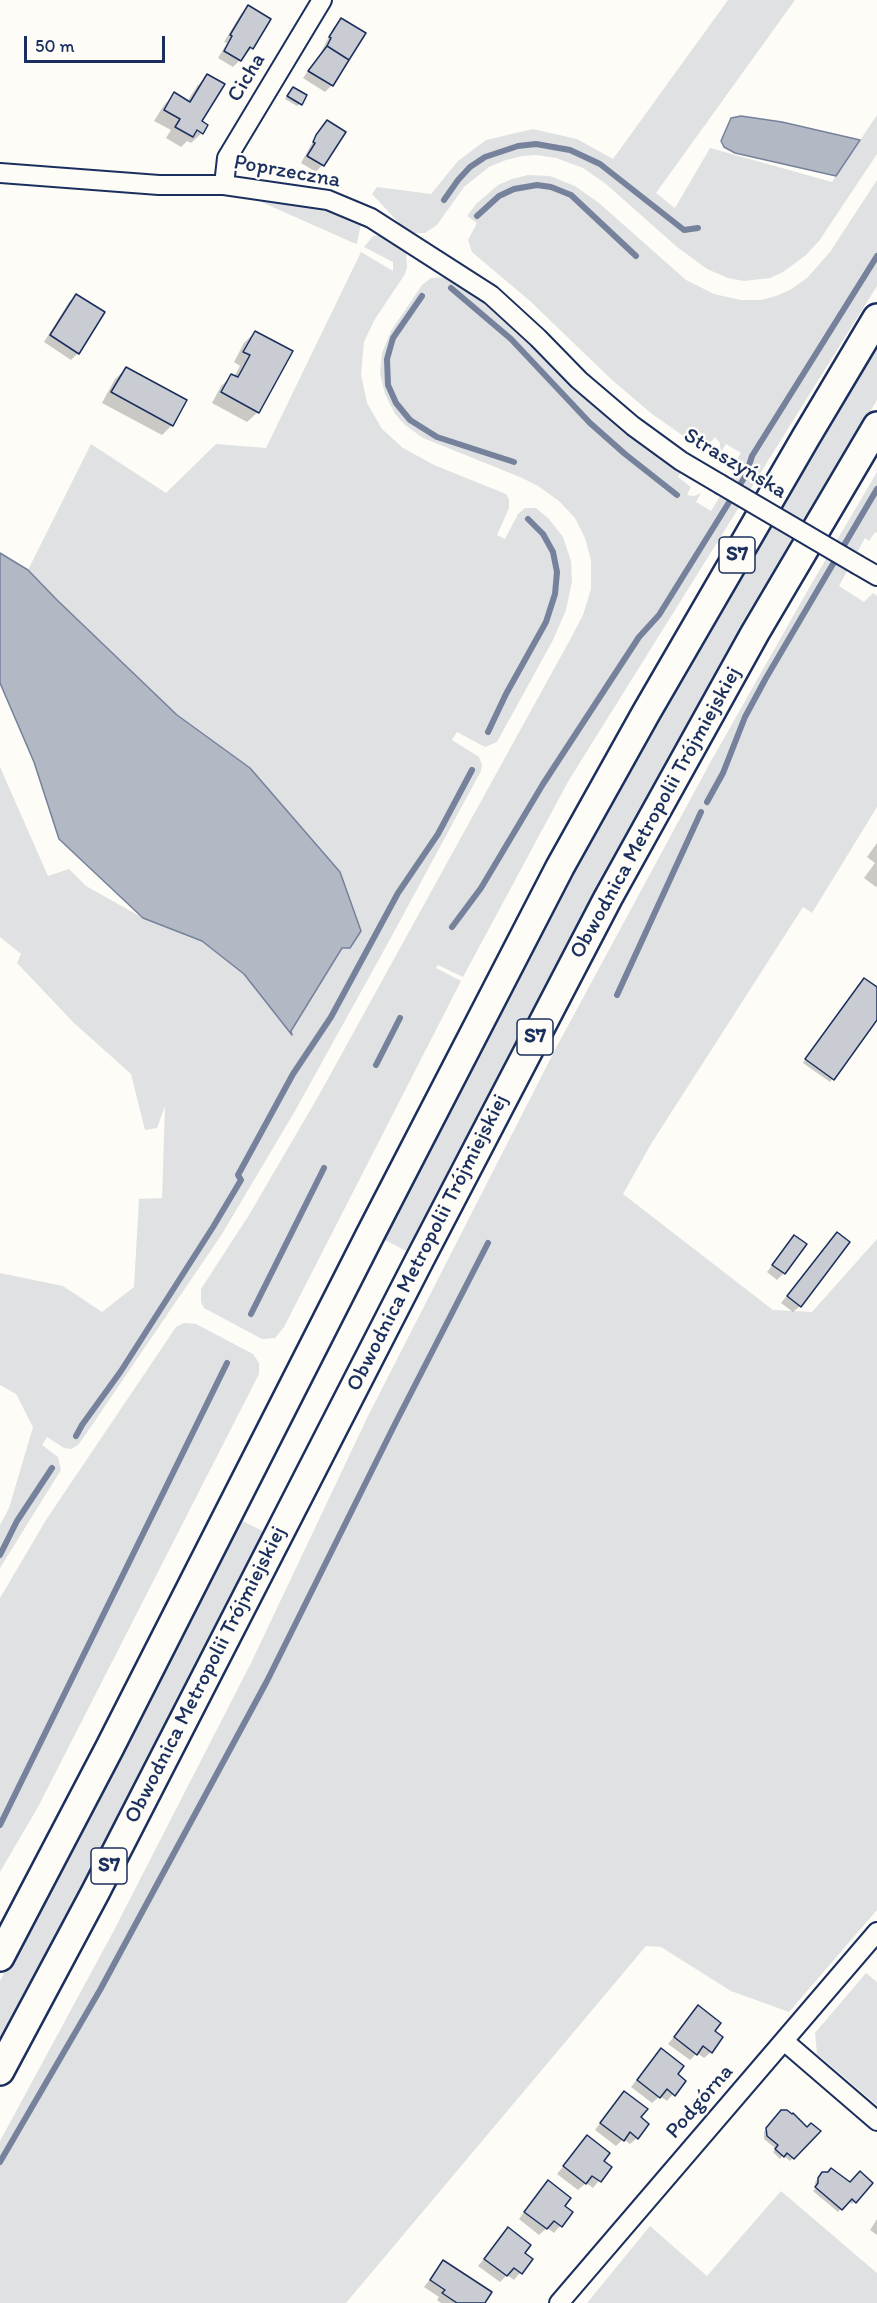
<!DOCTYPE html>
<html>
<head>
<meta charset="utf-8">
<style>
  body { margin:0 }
  #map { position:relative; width:877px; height:2303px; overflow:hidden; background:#fdfcf7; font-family:Itim,sans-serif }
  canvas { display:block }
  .scale { position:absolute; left:24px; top:36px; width:141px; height:27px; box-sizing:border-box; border:3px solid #1b2f5e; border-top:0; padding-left:8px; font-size:18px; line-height:21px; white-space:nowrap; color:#1b2f5e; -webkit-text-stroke:4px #fdfcf7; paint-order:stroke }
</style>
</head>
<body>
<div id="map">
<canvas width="877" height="2303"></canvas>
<div class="scale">50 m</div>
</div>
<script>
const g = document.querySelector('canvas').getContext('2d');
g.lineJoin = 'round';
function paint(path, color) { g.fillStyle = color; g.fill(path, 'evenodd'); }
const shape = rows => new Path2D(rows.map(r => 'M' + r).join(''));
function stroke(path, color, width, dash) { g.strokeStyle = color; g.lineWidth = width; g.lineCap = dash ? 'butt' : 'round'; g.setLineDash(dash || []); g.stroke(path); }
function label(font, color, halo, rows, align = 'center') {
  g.font = font + ' Itim,sans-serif'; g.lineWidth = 5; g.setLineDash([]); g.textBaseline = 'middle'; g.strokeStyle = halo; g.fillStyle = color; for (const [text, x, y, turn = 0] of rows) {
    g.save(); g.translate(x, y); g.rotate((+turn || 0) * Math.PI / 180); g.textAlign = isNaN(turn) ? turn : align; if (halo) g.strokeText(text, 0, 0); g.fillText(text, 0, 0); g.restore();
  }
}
paint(shape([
  [728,0,795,0,656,193,671,205,675,208,710,148,832,182,877,115,877,154,819,241,806,255,783,272,770,278,744,281,728,278,707,269,677,247,606,184,583,168,556,158,536,155,522,156,506,160,489,167,464,187,437,225,425,233,413,233,397,226,398,222,372,194,377,187,431,194,458,161,486,140,533,129,577,139,613,159],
  [528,175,550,176,575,186,599,203,686,280,714,294,741,300,761,300,776,296,790,290,807,278,830,252,877,180,877,286,569,780,463,977,438,965,436,968,461,981,284,1327,275,1338,262,1339,204,1308,201,1302,201,1289,249,1215,319,1095,571,638,583,615,591,589,591,560,585,538,575,518,559,501,538,486,520,477,423,438,405,425,395,414,385,394,380,374,382,353,391,331,422,285,431,278,449,277,478,297,502,318,606,416,680,473,678,477,691,487,687,495,694,496,701,493,696,502,711,511,739,465,735,462,741,453,726,444,720,454,720,443,715,437,710,443,695,437,692,442,652,414,612,380,530,301,472,252,468,240,477,223,467,216,476,204,498,185,512,179],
  [259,201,326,209,351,217,361,224,357,243,356,244],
  [383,235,402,244,406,252,407,267,405,274,375,319,364,342,361,374,367,403,382,429,403,448,434,465,506,494,509,499,509,508,497,535,505,539,518,514,525,508,536,508,549,519,563,537,571,561,572,581,566,610,553,640,497,742,485,747,457,732,452,740,479,757,482,765,481,771,388,943,295,1111,222,1234,88,1431,78,1445,71,1449,64,1448,47,1437,42,1445,58,1457,61,1470,0,1568,0,1525,9,1508,33,1427,16,1394,0,1385,0,1273,63,1286,102,1312,134,1287,139,1199,162,1198,165,1106,157,1128,145,1130,131,1074,74,1023,17,963,21,954,0,937,0,767,48,876,69,869,86,886,143,918,202,941,244,974,290,1033,342,948,351,948,250,768,177,715,57,600,28,570,91,444,166,493,216,444,266,448,361,252,393,271,393,262,364,247,373,236],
  [877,340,877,400,791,544,653,789,598,890,410,1253,381,1238,475,1054,628,769],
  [877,472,877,533,875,532,869,541,865,538,839,586,864,602,873,593,877,596,877,807,812,913,803,907,651,1144,623,1194,773,1310,812,1312,877,1239,877,1910,789,2012,731,1991,661,1947,646,1946,346,2303,0,2303,0,2141,112,1934,251,1663,368,1416,557,1046,710,763,809,588],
  [184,1323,196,1324,253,1354,259,1363,259,1374,38,1807,0,1872,0,1598,46,1520,176,1327],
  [238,1519,267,1533,0,2046,0,1981],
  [866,1973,877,1982,877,2105,817,2054,815,2033],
  [781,2191,877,2273,877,2303,587,2303,650,2226,707,2276]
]), '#e0e1e3');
const water = shape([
  [741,116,782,122,860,140,836,176,735,153,724,147,721,141,731,118,741,116],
  [0,553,28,570,57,600,177,715,250,768,340,872,361,931,350,948,342,948,291,1031,292,1035,244,974,202,941,143,918,59,839,34,762,0,683,0,553]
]);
paint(water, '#b3b8c5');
stroke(water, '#76819c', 1.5);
paint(shape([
  [248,7,252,48,233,67,218,58,227,43,224,42,241,14],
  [341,20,332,85,325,92,303,78,320,54,334,27],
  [208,76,200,122,202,133,191,143,187,141,181,147,166,138,171,130,154,121,164,105,174,94,187,102,197,86],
  [290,91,300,104,297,106,285,99],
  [327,122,322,165,316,172,301,163,320,129],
  [76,296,78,353,71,360,44,342,69,302],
  [255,332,258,412,247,422,212,403,221,386,232,376,234,377,240,366,234,362,244,343],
  [126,369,172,425,162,435,102,403,115,379],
  [877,843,877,886,876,887,864,878,875,863,867,857],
  [861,983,877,989,877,1017,830,1082,803,1063],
  [837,1234,800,1306,793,1312,781,1303],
  [794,1237,784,1273,777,1280,767,1272],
  [698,2007,713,2032,711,2052,704,2058,697,2053,690,2060,668,2044],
  [654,2057,684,2081,667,2101,660,2096,652,2103,631,2087],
  [617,2100,639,2118,637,2138,630,2144,623,2139,616,2146,595,2130],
  [778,2115,807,2129,818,2131,790,2161,783,2155,780,2159,773,2152,776,2149,764,2139,764,2132],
  [587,2137,602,2161,610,2167,593,2188,586,2183,578,2190,557,2174],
  [823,2173,828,2173,850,2184,871,2183,852,2204,848,2201,838,2212,813,2191,816,2188,815,2182],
  [542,2189,571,2213,554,2233,547,2228,539,2235,519,2219],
  [877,2219,877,2235,870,2230],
  [508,2229,523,2253,531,2260,514,2280,507,2275,500,2282,478,2266],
  [443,2262,483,2303,441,2303,437,2300,439,2297,424,2287]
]), '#0003');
stroke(shape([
  [444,200,458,180,470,167,485,157,518,146,536,144,570,150,600,164,684,230,698,228],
  [477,216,499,196,514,189,537,185,551,187,571,195,636,256],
  [451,288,511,339,590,423,625,454,677,495],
  [422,296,393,338,387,359,388,385,396,403,410,420,437,437,514,462],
  [488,732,506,694,546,622,555,594,557,572,553,552,543,534,528,519],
  [707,802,723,773,745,717,766,678,877,489],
  [452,927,481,888,543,784,639,637,659,615,746,475,752,456,877,256],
  [617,995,701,812],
  [376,1065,400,1018],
  [251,1314,324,1168],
  [76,1436,82,1425,121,1371,213,1227,241,1180,238,1175,293,1074,331,1017,398,893,438,834,472,770],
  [0,1555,17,1521,52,1468],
  [0,1825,227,1363],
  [0,2162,100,1990,267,1681,394,1426,488,1243]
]), '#76819c', 6);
const building = shape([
  [248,5,271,19,253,49,250,47,241,61,224,51,232,36,230,35,248,5],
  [341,18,366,33,349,60,327,46,331,38,329,37,341,18],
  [327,46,349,60,333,86,308,71,327,46],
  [207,74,225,84,202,121,208,125,203,134,197,130,193,137,175,127,180,119,164,110,174,92,190,102,207,74],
  [293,87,307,95,302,105,287,96,293,87],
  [327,120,346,132,324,166,307,156,315,143,313,142,316,135,327,120],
  [76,294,105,312,79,354,50,335,76,294],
  [255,331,293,351,259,413,221,392,231,374,238,377,250,355,243,352,255,331],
  [126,367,187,400,173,426,111,392,126,367],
  [864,978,877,987,877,1020,834,1080,805,1059,864,978],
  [837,1232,850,1242,801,1307,787,1296,837,1232],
  [794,1235,807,1244,785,1274,772,1265,794,1235],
  [698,2005,721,2023,715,2031,723,2037,712,2053,703,2046,697,2055,674,2037,698,2005],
  [661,2048,684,2066,678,2074,686,2081,675,2096,667,2089,660,2098,637,2080,661,2048],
  [624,2091,648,2109,641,2117,649,2124,638,2139,630,2132,624,2141,600,2123,624,2091],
  [781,2110,787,2110,792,2114,793,2113,807,2127,811,2123,821,2131,794,2159,787,2153,784,2157,775,2149,778,2145,767,2136,766,2128,781,2110],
  [587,2135,610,2153,604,2161,612,2167,601,2182,592,2176,586,2184,563,2166,587,2135],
  [831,2168,850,2182,860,2171,873,2183,856,2203,852,2199,842,2210,815,2187,818,2183,818,2178,822,2172,828,2172,831,2168],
  [548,2180,571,2198,565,2206,573,2212,562,2227,554,2221,547,2229,524,2212,548,2180],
  [508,2227,531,2245,525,2253,533,2259,522,2274,514,2268,507,2276,484,2259,508,2227],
  [443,2260,492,2292,485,2303,457,2303,442,2293,445,2290,430,2280,443,2260]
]);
paint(building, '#c9ccd3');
stroke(building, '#1b2f5e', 1.5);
const minor = shape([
  [0,173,159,185,224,185,328,200,371,218,491,295,538,338,579,380,633,426,681,461,720,484],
  [224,185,227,158,322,0],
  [858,565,877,576],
  [784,2041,877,2121],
  [559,2303,877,1932]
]);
const highway = shape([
  [0,1957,109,1749,371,1233,560,867,646,713,806,437,877,318],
  [0,2071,95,1893,420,1259,608,898,755,633,877,426]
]);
stroke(minor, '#1b2f5e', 22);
stroke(highway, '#1b2f5e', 32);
stroke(minor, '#fdfcf7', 18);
stroke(highway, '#fdfcf7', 27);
const minorBridge = shape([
  [720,484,858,565]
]);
stroke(minorBridge, '#1b2f5e', 22, []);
stroke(minorBridge, '#fdfcf7', 18);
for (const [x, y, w] of [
  [737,555,36],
  [535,1037,36],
  [109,1866,36]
]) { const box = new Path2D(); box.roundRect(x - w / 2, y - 18, w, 36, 4.5); g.fillStyle = '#fdfcf7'; g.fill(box); stroke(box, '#1b2f5e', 1.5); }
label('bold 21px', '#1b2f5e', null, [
  ["S7",737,555],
  ["S7",535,1037],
  ["S7",109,1866]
]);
label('22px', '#1b2f5e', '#fdfcf7', [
  ["Cicha",247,78,-59],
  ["Poprzeczna",287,172,10],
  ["Straszyńska",735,464,31],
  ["Obwodnica Metropolii Trójmiejskiej",656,813,-61],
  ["Obwodnica Metropolii Trójmiejskiej",428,1243,-63],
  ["Obwodnica Metropolii Trójmiejskiej",206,1675,-63],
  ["Podgórna",700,2102,-49]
]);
</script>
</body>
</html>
